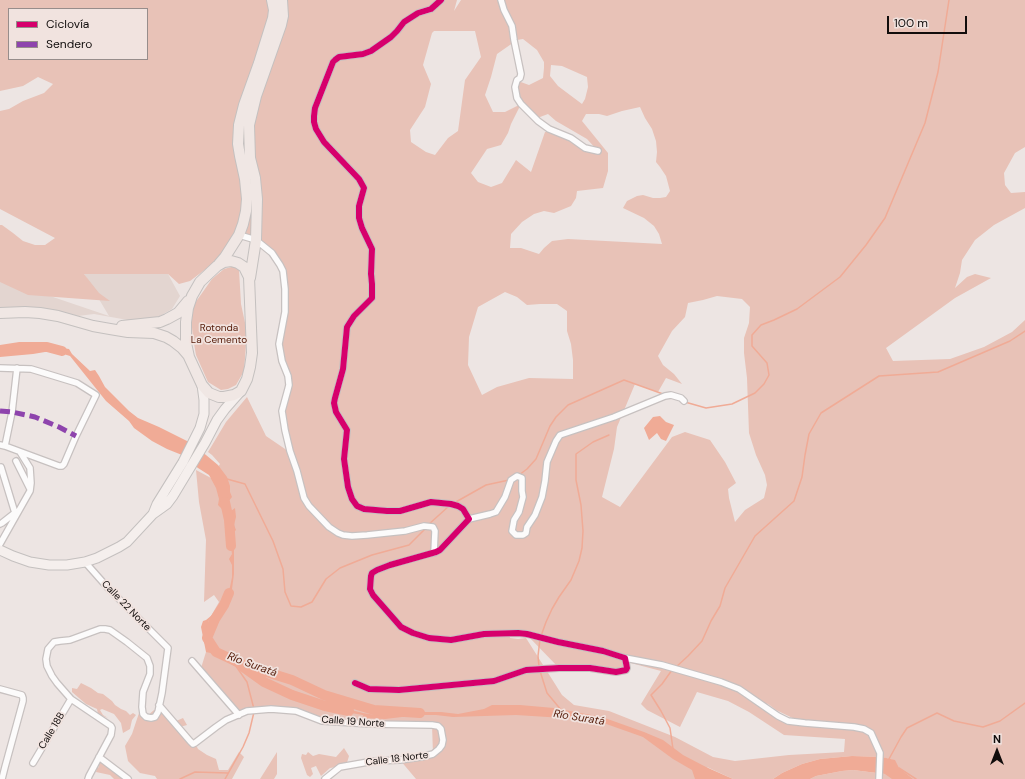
<!DOCTYPE html>
<html>
<head>
<meta charset="utf-8">
<style>
  body { margin:0 }
  #map { position:relative; width:1025px; height:779px; overflow:hidden; background:#ede5e3; font-family:"DM Sans",sans-serif }
  canvas { display:block }
  .legend { position:absolute; left:8px; top:8px; width:140px; height:52px; box-sizing:border-box; background:#f1e3df; border:1px solid #978d8b; margin:0; padding:5px 7px; list-style:none; font-size:12px; color:#110d0c }
  .legend li { display:flex; align-items:center; gap:8px; height:20px }
  .legend b { width:20px; border:1px solid #978d8b }
  .north { position:absolute; left:977px; top:731px; width:40px; height:40px; -webkit-text-stroke:3px #f1e3df; paint-order:stroke; rotate:0deg; font-size:11px; font-weight:700; line-height:16px; text-align:center; color:#110d0c }
  .north::after { content:''; display:block; margin:auto; width:14px; height:18px; background:#110d0c; clip-path:polygon(50% 0,100% 100%,50% 72%,0 100%) }
  .scale { position:absolute; left:887px; top:16px; width:80px; height:18px; box-sizing:border-box; border:2px solid #110d0c; border-top:0; padding-left:5px; font-size:12px; line-height:14px; white-space:nowrap; color:#110d0c; -webkit-text-stroke:3px #f1e3df; paint-order:stroke }
</style>
</head>
<body>
<div id="map">
<canvas width="1025" height="779"></canvas>
<ul class="legend">
<li><b style="height:5px;background:#d6006c"></b>Ciclovía</li>
<li><b style="height:5px;background:#8e44ad"></b>Sendero</li>
</ul>
<div class="north">N</div>
<div class="scale">100 m</div>
</div>
<script>
const g = document.querySelector('canvas').getContext('2d');
g.lineJoin = 'round';
function paint(path, color) { g.fillStyle = color; g.fill(path, 'evenodd'); }
const shape = rows => new Path2D(rows.map(r => 'M' + r).join(''));
function stroke(path, color, width, dash) { g.strokeStyle = color; g.lineWidth = width; g.lineCap = dash ? 'butt' : 'round'; g.setLineDash(dash || []); g.stroke(path); }
function label(font, color, halo, rows, align = 'center') {
  g.font = font + ' "DM Sans",sans-serif'; g.lineWidth = 3.5; g.setLineDash([]); g.textBaseline = 'middle'; g.strokeStyle = halo; g.fillStyle = color; for (const [text, x, y, turn = 0] of rows) {
    g.save(); g.translate(x, y); g.rotate((+turn || 0) * Math.PI / 180); g.textAlign = isNaN(turn) ? turn : align; if (halo) g.strokeText(text, 0, 0); g.fillText(text, 0, 0); g.restore();
  }
}
paint(shape([
  [84,274,168,274,180,296,172,309,160,316,139,322,94,314,78,316,48,309,0,310,0,279,109,316]
]), '#e3d5d0');
paint(shape([
  [0,0,457,0,454,11,461,0,1025,0,1025,147,1015,153,1004,173,1005,185,1011,193,1025,192,1025,208,994,225,975,240,962,260,960,273,955,288,967,277,975,274,991,278,955,298,886,348,893,361,950,359,984,347,1012,332,1025,320,1025,779,810,779,816,776,842,771,853,770,885,774,893,760,882,757,852,756,820,759,802,764,782,773,773,779,733,779,707,767,715,779,416,779,400,760,433,754,432,725,336,722,288,710,239,713,201,668,206,652,207,623,219,602,214,595,204,602,206,540,199,502,196,470,211,478,220,464,212,455,208,452,226,422,247,397,266,436,288,451,283,417,288,376,279,351,287,312,280,265,256,239,239,236,219,259,190,281,179,284,168,274,84,274,99,293,110,301,28,295,0,282,0,225,2,225,13,233,23,241,35,245,45,245,55,238,0,209,0,111,9,109,23,101,44,93,53,84,38,77,23,86,0,91],
  [9,9,147,9,147,59,9,59],
  [434,31,475,31,481,57,465,80,458,131,448,138,435,155,426,152,411,142,410,130,425,107,431,84,423,65,432,33],
  [523,39,537,50,544,62,544,68,543,78,529,85,518,81,517,98,538,121,540,117,548,114,556,121,587,139,598,151,585,148,557,132,545,132,531,172,516,160,502,183,491,187,478,182,471,173,487,149,501,145,508,133,511,124,521,104,505,112,493,112,485,95,491,77,497,54,517,40],
  [551,65,562,66,587,77,588,87,585,99,582,104,558,86,550,76],
  [640,107,645,118,652,129,656,141,657,152,656,162,660,167,666,176,670,191,666,197,660,198,653,198,643,195,637,196,627,201,623,208,644,218,654,226,659,234,662,244,568,239,552,241,544,248,539,254,521,248,510,248,511,234,522,222,534,214,544,211,554,213,571,206,576,198,577,191,603,188,608,171,608,153,582,121,586,114,599,114,607,116,622,111],
  [505,292,517,297,527,305,540,304,557,304,567,311,567,331,571,344,573,360,573,379,529,378,497,387,482,395,468,365,469,337,478,307],
  [717,296,742,299,750,307,749,323,744,338,744,353,747,378,749,433,756,455,765,475,767,485,764,498,745,510,735,522,729,498,728,489,736,483,725,462,710,440,685,432,672,437,620,507,602,497,614,449,617,427,635,384,658,392,666,378,682,384,674,374,663,365,658,356,672,331,685,317,688,303,703,300],
  [518,635,528,636,559,668,617,672,627,669,627,662,661,671,641,704,647,710,680,727,697,692,728,701,749,712,784,735,845,739,844,752,789,755,735,761,713,757,675,737,609,711,574,705,562,695,526,638,518,639,510,638,510,637],
  [767,703,776,710,801,722,789,719,775,712],
  [235,266,239,270,241,304,247,332,244,371,236,385,228,389,221,390,208,382,196,355,193,338,191,317,195,303,212,279,224,269],
  [81,683,91,688,98,693,103,694,112,701,115,705,121,709,126,711,130,715,133,713,136,715,132,720,130,729,123,733,121,723,114,714,102,709,100,710,103,715,108,718,98,714,97,709,86,704,72,692,72,688,77,689],
  [142,706,146,717,154,710,168,711,174,722,183,718,187,725,180,727,185,735,194,741,198,749,207,755,216,759,219,770,228,770,239,752,244,757,232,779,157,779,155,776,140,773,128,761,125,746,132,734,139,713],
  [344,748,349,756,346,766,336,767,330,768,321,776,316,766,311,768,313,774,310,777,307,775,301,758,302,754,306,755,308,752,313,756,319,754,336,757],
  [277,752,277,774,274,779,260,779],
  [99,761,104,761,124,779,114,779,110,775,96,772,97,768,99,767,97,764]
]), '#e8c2b7');
paint(shape([
  [54,347,69,349,72,354,90,371,95,370,99,376,105,387,129,411,138,418,159,427,189,442,200,450,218,465,227,477,230,486,230,492,232,497,228,502,231,511,235,508,236,517,234,525,236,530,234,532,234,574,232,589,227,601,222,607,209,620,207,628,207,643,211,649,232,663,238,665,242,663,248,664,253,669,282,678,329,699,347,709,363,713,376,715,415,712,441,712,458,714,484,709,492,705,520,705,554,708,602,717,644,732,663,740,683,755,706,767,733,779,695,779,692,770,673,759,643,737,595,720,516,715,453,717,436,715,419,715,385,719,364,718,363,715,339,711,335,706,328,702,280,678,248,669,243,670,234,666,215,654,206,652,201,627,203,621,206,620,217,611,224,601,230,587,232,577,232,565,229,559,232,554,229,535,233,530,230,526,229,516,218,505,219,499,216,488,209,475,198,468,182,455,167,449,152,441,134,428,129,421,106,401,70,356,57,352,45,352,33,354,0,357,0,354,10,352,33,351],
  [660,416,666,422,674,425,666,441,661,439,657,433,649,440,644,428,653,417],
  [852,756,882,757,895,760,899,768,913,779,892,779,885,774,853,770,842,771,816,776,810,779,773,779,782,773,802,764,820,759]
]), '#f0ab96');
stroke(shape([
  [685,402,706,408,732,404,755,393,764,384,769,375,767,363,752,346,752,335,761,325,774,320,797,309,840,277,866,245,885,218,925,123,938,72,949,0],
  [519,475,527,469,536,459,550,426,556,417,568,405,624,380,663,394],
  [227,479,245,484,273,541,283,569,285,592,291,606,301,607,312,602,326,579,340,568,372,555,409,545,426,528],
  [454,503,486,485,509,480],
  [428,525,449,506],
  [541,636,546,622,552,609,559,597,571,580,579,561,582,548,583,531,581,505,576,480,576,454,593,442,609,435],
  [231,659,247,682,254,709],
  [539,667,538,656,540,639],
  [675,668,688,656,702,641,711,621,720,606,725,588,755,536,794,501,802,477,805,455,809,434,821,413,879,376,938,372,1010,341,1025,331],
  [672,670,662,684,651,695,661,711,670,728,673,749],
  [540,671,547,693,562,711],
  [889,759,901,737,907,728,937,713,954,721,983,727,1000,721,1025,703],
  [899,768,916,779],
  [180,779,195,772,228,773],
  [225,779,243,747,249,733,254,712]
]), '#f0ab96', 1.5);
stroke(shape([
  [0,350,20,347,47,347,62,351],
  [225,502,229,520,231,546],
  [229,593,224,605,215,619,207,638,216,652,244,665,292,680,324,695,374,710,420,713],
  [243,667,264,682,292,695,325,706,349,711]
]), '#f0ab96', 10);
const street = shape([
  [501,0,504,10,512,26,514,40,521,74,520,78,517,80,515,87,517,98,521,104,538,121,549,129,571,138,585,148,598,151],
  [239,235,256,240,272,253,280,265,283,271,285,289,285,312,279,344,282,361,288,376,289,385,288,389,282,411,285,430,290,451,297,471,304,498,309,506,329,527,338,533,343,535,352,536,367,535,405,531,424,526,433,527,435,531,434,553],
  [0,368,31,369,41,372,77,383,96,395,76,436,64,464,62,466,59,466,5,446,0,445],
  [5,446,12,412,17,368],
  [16,461,30,489],
  [1,467,15,513],
  [469,519,490,514,496,512,505,497,511,480,517,476,522,478,522,491,523,497,519,512,514,520,512,531,516,535,523,535,526,533,527,527,535,515,542,497,545,481,547,462,556,441,560,435,614,417,665,396,671,395,681,398,684,401],
  [0,524,2,523,16,512],
  [0,544,30,491,31,483,30,468,20,452],
  [85,562,108,588,168,648,162,693,158,712,155,717,151,718,146,717,143,714,142,707,143,692,150,674,150,666,147,658,127,642,110,630,105,629,100,629,70,640,60,641,54,642,48,649,46,659,47,666,52,676,57,683,71,699,111,726,112,728,111,735,89,776,88,779],
  [625,658,662,665,721,682,739,689,778,716,788,721,805,723,854,727,864,729,871,733,880,753,879,779],
  [192,661,239,715],
  [355,683,369,689,399,690,494,681,526,670,559,668,590,668,616,672,626,670,627,668,625,658,603,651,558,642,527,634,518,633,484,634,451,640,429,638,413,633,401,627,373,595,370,589,371,576,372,573,377,570,390,565,436,552,440,550,469,519,463,509,458,506,451,504,431,502,400,511,387,511,364,509,357,506,352,499,348,487,344,459,347,430,336,412,334,403,335,398,343,369,347,327,354,316,372,298,372,284,371,274,372,249,362,228,359,218,359,206,364,188,359,179,324,142,316,129,314,122,314,116,315,108,333,62,335,60,339,57,363,54,371,51,391,37,397,31,404,22,418,13,431,9,441,0],
  [0,689,22,695,23,698,23,701,5,767,2,779],
  [159,705,190,741,193,744,195,743,216,727,226,720,247,711,271,709,296,711,322,721,370,724,432,725,438,726,441,729,443,740,442,745,439,749,433,754,421,757,400,760,374,761,340,767,325,779],
  [99,757,128,779],
  [33,763,71,699]
]);
const primary = shape([
  [153,514,157,504,183,462,200,428,204,414,204,400,202,385],
  [0,550,13,556,30,562,49,565,67,565,85,562,97,558,119,547,127,542,153,514,167,504,173,496,205,443,217,420,225,409,240,392]
]);
const highway = shape([
  [231,261,238,263,244,267,249,277,252,353,250,367,247,379,241,391,234,395,224,397,219,397,209,393,202,385,189,357,186,343,186,322,188,308,192,296,200,282,217,266,224,262,231,261],
  [219,264,225,257,239,235,243,224,246,211,247,199,245,179,240,156,238,144,239,125,244,105,259,63,273,18,274,10,272,0],
  [250,278,256,240,257,199,255,178,250,158,249,125,256,96,281,25,283,16,282,0],
  [0,313,25,312,40,313,58,316,93,326,110,329,128,332,154,333,166,337,173,341,182,348,188,355],
  [122,326,160,322,167,319,178,313,188,301]
]);
stroke(street, '#c7c1c0', 8);
stroke(primary, '#c4c0bf', 11);
stroke(highway, '#c4c0bf', 12);
stroke(street, '#fcfbfb', 5.5);
stroke(primary, '#f5efed', 9);
stroke(highway, '#f0e7e4', 10);
stroke(shape([
  [0,411,12,412,35,417,59,427,76,436]
]), '#8e44ad', 5, [10, 5]);
stroke(shape([
  [355,683,369,689,399,690,494,681,526,670,559,668,590,668,616,672,626,670,627,668,625,658,603,651,558,642,527,634,518,633,484,634,451,640,429,638,413,633,401,627,373,595,370,589,371,576,372,573,377,570,390,565,436,552,440,550,469,519,463,509,458,506,451,504,431,502,400,511,387,511,364,509,357,506,352,499,348,487,344,459,347,430,336,412,334,403,335,398,343,369,347,327,354,316,372,298,372,284,371,274,372,249,362,228,359,218,359,206,364,188,359,179,324,142,316,129,314,122,314,116,315,108,333,62,335,60,339,57,363,54,371,51,391,37,397,31,404,22,418,13,431,9,441,0]
]), '#d6006c', 6);
label('10px', '#541906', '#f1e3df', [
  ["Rotonda",219,328],
  ["La Cemento",219,340]
]);
label('10px', '#110d0c', '#f1e3df', [
  ["Calle 22 Norte",126,606,46],
  ["Calle 19 Norte",353,722,4],
  ["Calle 18B",52,731,-59],
  ["Calle 18 Norte",397,759,-7]
]);
label('italic 11px', '#521805', '#f1e3df', [
  ["Río Suratá",252,665,20],
  ["Río Suratá",579,718,9]
]);
</script>
</body>
</html>
